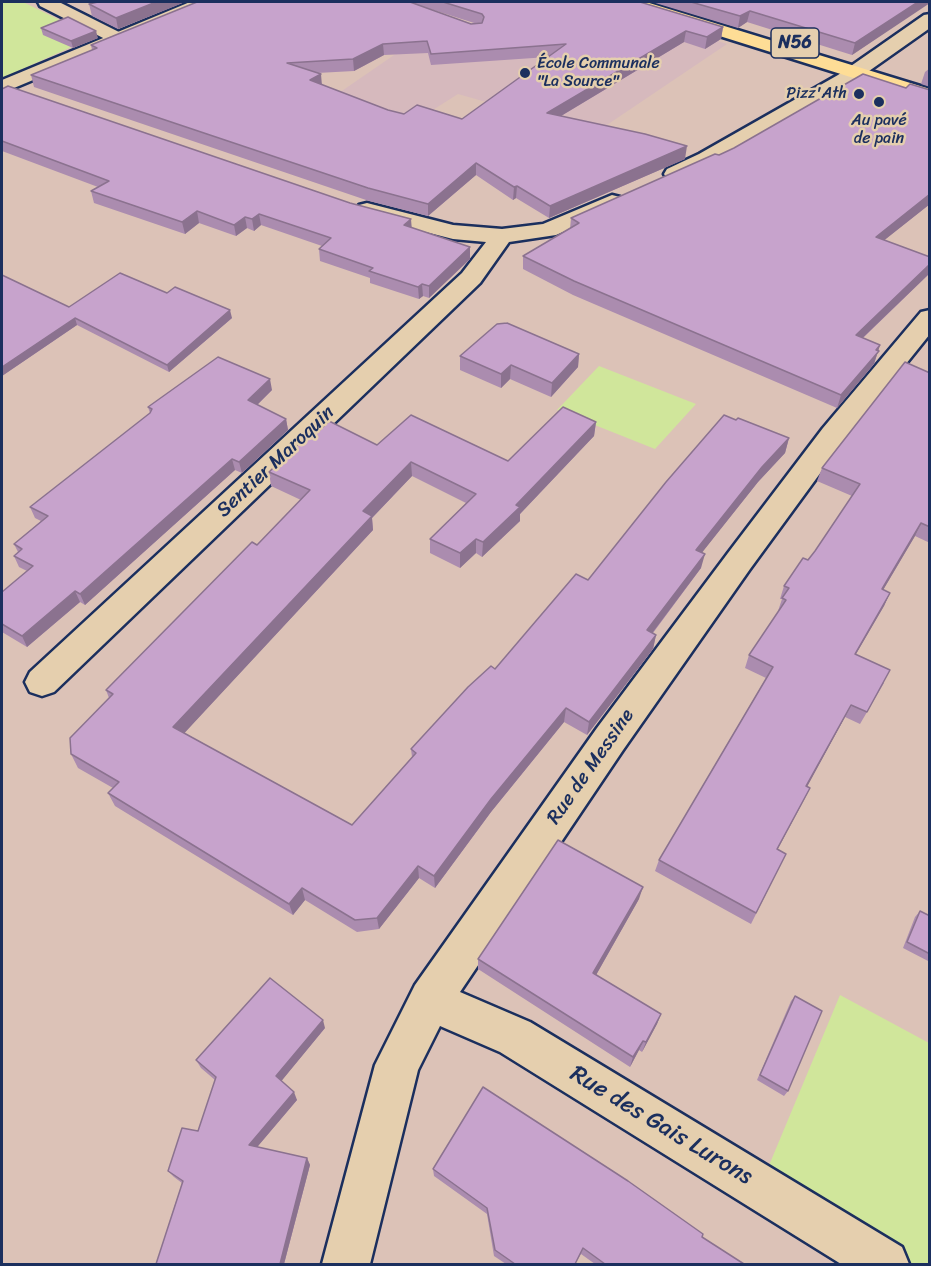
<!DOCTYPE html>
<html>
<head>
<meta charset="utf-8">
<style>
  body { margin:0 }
  #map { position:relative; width:931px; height:1266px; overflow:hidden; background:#dcc2b7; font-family:Sriracha,sans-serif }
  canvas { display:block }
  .frame { position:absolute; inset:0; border:3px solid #1b2f5e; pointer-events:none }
</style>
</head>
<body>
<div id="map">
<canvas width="931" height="1266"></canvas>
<div class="frame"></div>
</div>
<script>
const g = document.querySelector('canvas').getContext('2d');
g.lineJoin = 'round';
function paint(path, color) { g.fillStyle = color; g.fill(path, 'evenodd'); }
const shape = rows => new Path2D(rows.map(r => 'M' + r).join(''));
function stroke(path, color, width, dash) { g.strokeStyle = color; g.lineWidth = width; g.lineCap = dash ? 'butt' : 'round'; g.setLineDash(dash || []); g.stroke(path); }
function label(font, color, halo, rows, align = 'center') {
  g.font = font + ' Sriracha,sans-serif'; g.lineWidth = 5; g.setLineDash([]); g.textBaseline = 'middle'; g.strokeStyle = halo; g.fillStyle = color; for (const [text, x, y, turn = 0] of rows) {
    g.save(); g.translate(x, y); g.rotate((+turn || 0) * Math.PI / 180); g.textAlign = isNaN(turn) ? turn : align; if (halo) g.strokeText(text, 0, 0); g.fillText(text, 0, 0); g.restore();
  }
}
paint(shape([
  [648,18,727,44,595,133,458,94,417,120,336,95,397,53]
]), '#d6b9bd');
paint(shape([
  [2,2,23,2,88,34,85,41,2,78],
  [599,366,696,404,655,449,557,410],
  [840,995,929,1043,929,1264,885,1264,760,1187]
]), '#d0e69b');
const street = shape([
  [38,2,59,2,123,34,126,38,123,42,117,43,111,42,40,6,38,2],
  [930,14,930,28,852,83,715,164,675,181,667,179,664,174,667,169,699,154,838,75,924,15,930,14],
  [612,195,620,197,623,202,620,207,556,235,509,242,480,283,54,692,42,696,30,692,25,682,30,672,462,273,486,242,453,239,359,215,356,210,359,205,367,203,453,225,502,229,543,224,612,195],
  [930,310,930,334,843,442,750,569,623,750,460,992,530,1022,902,1247,909,1264,841,1264,500,1052,440,1026,418,1070,370,1264,322,1264,375,1065,415,985,597,728,728,553,823,428,921,312,930,310]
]);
const secondary = shape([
  [190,2,213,2,210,6,2,93,2,80,190,2]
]);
const primary = shape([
  [621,2,646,2,930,89,930,102,624,6,621,2]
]);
stroke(street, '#1b2f5e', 5);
stroke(secondary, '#1b2f5e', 5);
stroke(primary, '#1b2f5e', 5);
paint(street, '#e5cfae');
paint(secondary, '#e5cfae');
paint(primary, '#fedd96');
paint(shape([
  [98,2,185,2,118,29,92,16,89,4],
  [197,2,640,2,723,27,721,39,705,49,684,42,561,116,685,159,549,218,516,198,513,200,476,175,428,216,369,201,34,87,31,75,92,50,91,45],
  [424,7,474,23,471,24],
  [428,53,431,65,548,57,462,119,404,114,388,110,322,85,317,73,354,71,384,55],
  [652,2,930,2,852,55,747,22,738,28],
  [41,28,98,38,73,48,43,35],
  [930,68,930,87,921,84,925,72],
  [906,88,930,90,930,204,884,240,930,257,930,273,863,338,880,345,874,364,837,408,573,295,523,269,523,256,570,229,571,218,719,155],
  [2,89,470,247,470,259,429,298,423,296,419,299,370,283,370,278,320,261,319,249,322,246,261,225,254,231,247,228,236,236,199,223,185,234,94,203,91,191,98,187,2,151],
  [2,275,69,307,167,293,232,318,169,372,77,325,2,376],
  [579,354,578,367,551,397,510,379,501,388,460,370,460,356],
  [930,373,930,543,915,536,883,590,890,593,884,606,856,654,884,683,860,724,845,717,807,786,810,788,777,849,786,854,751,924,655,871,659,860,766,678,745,668,749,655,779,611,778,611,782,599,780,599,784,586,815,551,852,496,817,481,822,468],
  [272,390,257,405,286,419,288,430,242,473,235,470,85,605,80,602,27,647,2,632,2,592,27,571,19,567,14,556,18,552,14,544,41,521,35,518,30,507,150,413,148,407],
  [596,422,594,436,520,514,520,521,482,557,476,553,460,568,430,553,430,539,466,503,412,476,372,518,373,530,184,733,352,825,412,757,411,749,588,580,789,438,785,453,758,482,702,552,701,568,653,633,656,635,653,649,587,735,564,722,491,812,435,888,419,878,379,929,357,932,305,900,293,915,115,806,108,793,113,788,78,768,71,754,109,698,106,690,257,545,301,500,271,486,269,472,318,432,377,445,508,461],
  [639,899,596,975,661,1014,657,1024,642,1052,639,1050,630,1067,478,969,478,959],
  [920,911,930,916,930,962,903,948,915,917],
  [795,996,788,1091,784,1096,757,1080,791,1001],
  [325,1028,281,1081,297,1100,257,1147,307,1158,310,1165,284,1264,156,1264,182,1183,174,1177,168,1171,198,1131,215,1080,201,1068,196,1060],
  [433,1169,702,1237,744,1264,595,1264,581,1254,575,1264,506,1264,494,1256,487,1214,434,1176]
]), '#ab8caf');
paint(shape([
  [156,2,185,2,118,29,116,18],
  [918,2,930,2,930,3,852,55,855,43],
  [750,11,747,22,738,28,740,16],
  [723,27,721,39,705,49,707,37],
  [96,31,98,38,73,48,71,41],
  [686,31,684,42,546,125,547,113],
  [383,44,384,55,354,71,353,59],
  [321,74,322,86,310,80],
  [687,146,685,159,549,218,550,206],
  [476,163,476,175,428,216,428,204],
  [517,186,516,198,513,200,514,187],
  [930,194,930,204,872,250,876,237],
  [197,211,199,223,185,234,182,222],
  [259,214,261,225,254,231,252,219],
  [245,217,247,228,236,236,234,225],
  [411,219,412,231,404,225],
  [470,247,470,259,429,298,429,286],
  [930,264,930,273,851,349,856,335],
  [422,284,423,296,419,299,418,287],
  [230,310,232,318,169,372,167,365],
  [75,318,77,325,2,376,2,367],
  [880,345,874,364,837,408,841,395],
  [579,354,578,367,551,397,552,383],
  [511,365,510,379,501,388,501,374],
  [270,379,272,390,250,412,248,400],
  [286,419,288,430,242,473,239,462],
  [596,422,594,436,520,514,520,521,482,557,483,542,516,505],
  [789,438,785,453,758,482,693,564,696,550,762,467],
  [232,459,235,470,85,605,80,594],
  [411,462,412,476,372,518,373,530,178,740,173,727,363,511],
  [921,523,915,536,876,602,882,589],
  [476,539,476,553,460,568,460,553],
  [705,554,701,568,644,644,647,630],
  [75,591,80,602,27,647,22,636],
  [890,593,884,606,849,666,855,654],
  [656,635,653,649,587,735,589,722],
  [851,705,845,717,801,798,806,786],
  [566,708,564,722,491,812,435,888,434,876,491,799],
  [810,788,804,800,772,860,777,849],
  [418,866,419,878,379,929,377,918],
  [643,887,639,899,591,984,593,973],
  [302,888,305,900,293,915,289,904],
  [661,1014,657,1024,642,1052,646,1042],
  [323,1020,325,1028,279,1084,276,1076],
  [643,1041,639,1050,630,1067,633,1057],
  [294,1092,297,1100,253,1152,249,1145],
  [307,1158,310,1165,284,1264,280,1264]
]), '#8b728f');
const building = shape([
  [98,2,156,2,116,18,89,4,98,2],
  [197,2,410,2,471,24,482,23,484,17,482,14,443,2,640,2,723,27,707,37,686,31,547,113,645,134,687,146,550,206,517,186,514,187,476,163,428,204,368,188,31,75,97,48,91,45,197,2],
  [427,41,431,54,566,44,462,119,417,105,404,114,388,110,310,80,321,74,287,63,353,59,383,44,427,41],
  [691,2,918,2,855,43,750,11,740,16,691,2],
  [68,17,96,31,71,41,41,28,68,17],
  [863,74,906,88,910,84,930,90,930,194,876,237,930,257,930,264,856,335,880,345,876,350,879,351,841,395,574,281,523,256,579,223,571,218,715,154,719,155,734,148,863,74],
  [8,86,350,203,411,219,404,225,470,247,429,286,422,284,418,287,369,271,373,268,319,249,331,238,259,214,252,219,245,217,234,225,197,211,182,222,91,191,109,181,2,141,2,89,8,86],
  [120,273,167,293,175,287,230,310,167,365,75,318,2,367,2,275,69,307,120,273],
  [507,323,579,354,552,383,511,365,501,374,460,356,497,324,507,323],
  [218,357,270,379,248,400,286,419,239,462,232,459,80,594,75,591,22,636,2,624,2,592,33,566,14,556,22,549,14,544,48,516,30,507,150,413,152,409,148,407,218,357],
  [905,362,930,373,930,527,921,523,882,589,890,593,855,654,890,670,867,712,851,705,806,786,810,788,777,849,786,854,756,913,659,860,773,667,749,655,786,600,782,598,789,588,784,586,803,558,808,560,815,551,860,484,822,468,905,362],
  [563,407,596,422,516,505,520,507,483,542,476,539,460,553,430,539,476,494,411,462,363,511,372,516,173,727,352,825,416,753,411,749,468,687,491,666,495,669,576,574,588,580,666,482,724,415,736,420,738,418,789,438,762,467,696,550,705,554,647,630,656,635,589,722,566,708,491,799,434,876,418,866,377,918,355,920,302,888,289,904,108,793,119,782,71,754,70,738,113,694,106,690,252,542,257,545,310,490,269,472,313,430,318,432,329,421,377,445,411,415,508,461,563,407],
  [558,840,643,887,593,973,661,1014,646,1042,643,1041,633,1057,478,959,558,840],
  [920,911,930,916,930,954,907,942,920,911],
  [270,978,323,1020,276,1076,294,1092,249,1145,307,1158,280,1264,156,1264,183,1181,168,1171,182,1128,198,1131,216,1077,196,1060,270,978],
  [795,996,822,1011,788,1091,760,1075,795,996],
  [483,1087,628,1181,703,1234,702,1237,744,1264,605,1264,583,1248,575,1264,515,1264,495,1250,487,1208,433,1169,483,1087]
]);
paint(building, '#c7a3cc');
stroke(building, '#8b728f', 1.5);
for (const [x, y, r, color] of [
  [525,73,6,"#1b2f5e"],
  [859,94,6,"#1b2f5e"],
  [879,102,6,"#1b2f5e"]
]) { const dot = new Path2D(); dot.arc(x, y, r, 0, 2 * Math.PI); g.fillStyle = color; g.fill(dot); stroke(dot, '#e5cfae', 2); }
label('16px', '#1b2f5e', '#e5cfae', [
  ["École Communale",537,64],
  ["\"La Source\"",537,82],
  ["Pizz'Ath",847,94,"right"],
  ["Au pavé",879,121,"center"],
  ["de pain",879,139,"center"]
], 'left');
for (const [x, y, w] of [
  [795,43,48]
]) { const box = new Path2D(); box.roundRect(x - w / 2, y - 15, w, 30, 4.5); g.fillStyle = '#e5cfae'; g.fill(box); stroke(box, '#1b2f5e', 1.5); }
label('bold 18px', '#1b2f5e', null, [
  ["N56",795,43]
]);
label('20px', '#1b2f5e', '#e5cfae', [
  ["Sentier Maroquin",276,462,-43],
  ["Rue de Messine",591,767,-55]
]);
label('24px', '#1b2f5e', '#e5cfae', [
  ["Rue des Gais Lurons",661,1126,31]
]);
</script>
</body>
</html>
